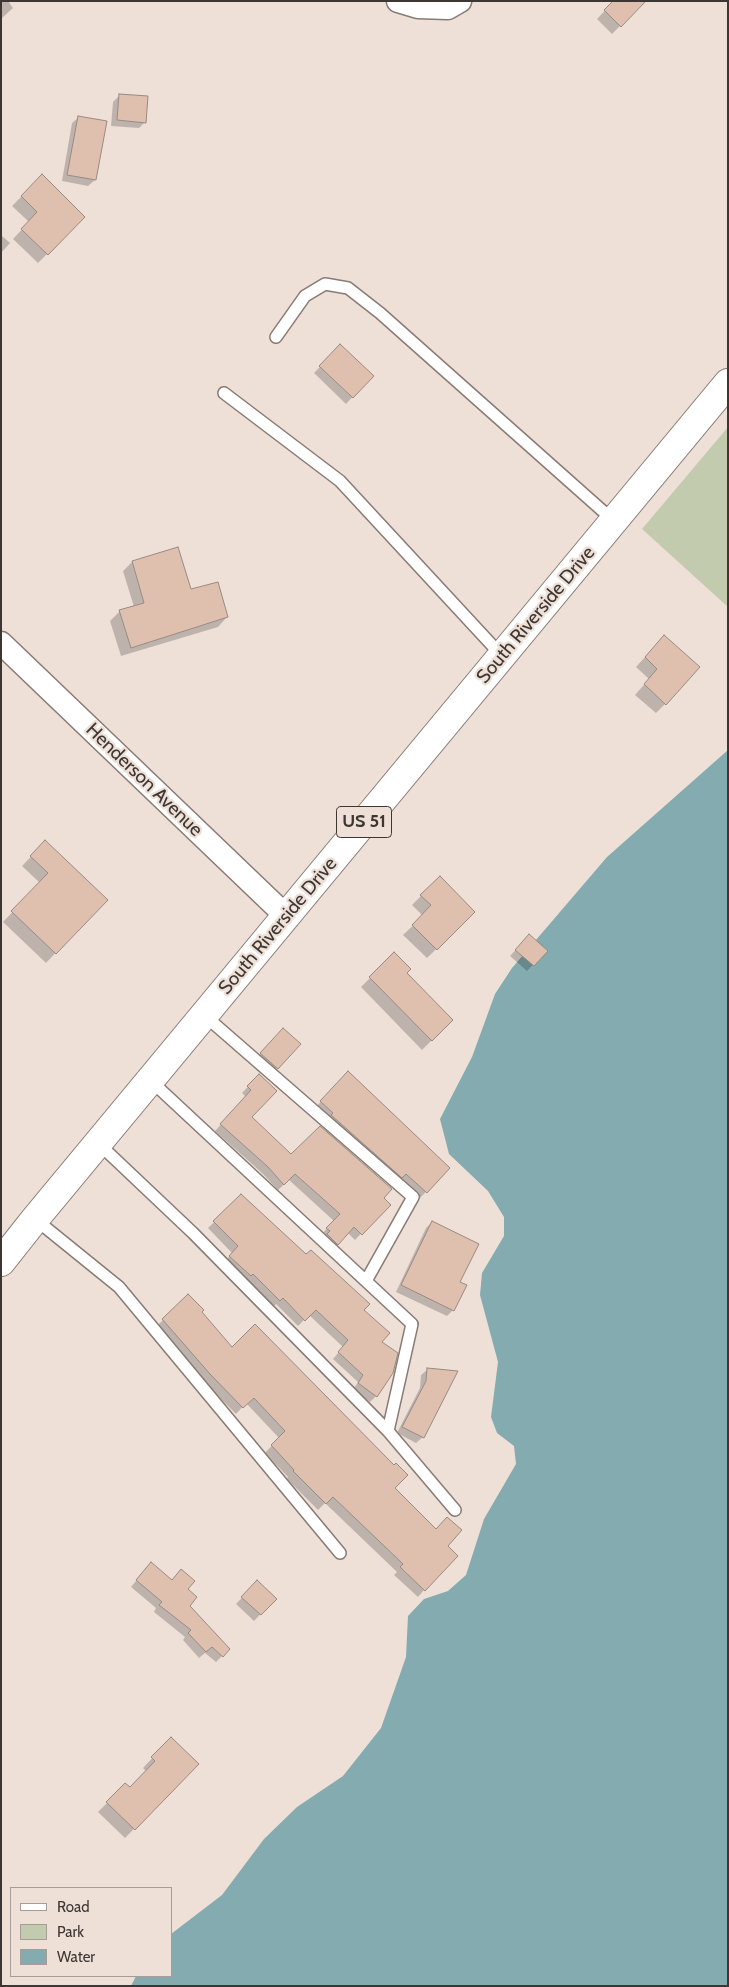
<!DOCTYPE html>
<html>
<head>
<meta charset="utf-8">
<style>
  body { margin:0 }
  #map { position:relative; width:729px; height:1987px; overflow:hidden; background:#eee0d7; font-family:Cabin,sans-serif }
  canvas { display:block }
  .frame { position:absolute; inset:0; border:2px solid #3d3734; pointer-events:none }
  .legend { position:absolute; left:10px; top:1887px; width:162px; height:90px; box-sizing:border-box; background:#eee0d7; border:1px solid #a79c96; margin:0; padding:6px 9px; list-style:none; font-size:15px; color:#3d3734 }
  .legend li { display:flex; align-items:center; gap:10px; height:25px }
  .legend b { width:25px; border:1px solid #a79c96 }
</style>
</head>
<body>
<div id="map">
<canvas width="729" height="1987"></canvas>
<div class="frame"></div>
<ul class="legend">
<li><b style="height:6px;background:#fff"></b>Road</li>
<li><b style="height:14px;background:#c3cbae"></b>Park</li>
<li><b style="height:14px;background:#83abb0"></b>Water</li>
</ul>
</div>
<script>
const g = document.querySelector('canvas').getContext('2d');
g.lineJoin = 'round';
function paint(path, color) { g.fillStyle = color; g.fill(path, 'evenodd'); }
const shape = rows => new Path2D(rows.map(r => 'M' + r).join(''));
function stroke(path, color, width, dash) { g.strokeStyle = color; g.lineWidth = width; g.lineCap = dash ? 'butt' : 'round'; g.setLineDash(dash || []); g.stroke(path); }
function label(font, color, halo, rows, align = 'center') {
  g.font = font + ' Cabin,sans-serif'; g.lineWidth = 4.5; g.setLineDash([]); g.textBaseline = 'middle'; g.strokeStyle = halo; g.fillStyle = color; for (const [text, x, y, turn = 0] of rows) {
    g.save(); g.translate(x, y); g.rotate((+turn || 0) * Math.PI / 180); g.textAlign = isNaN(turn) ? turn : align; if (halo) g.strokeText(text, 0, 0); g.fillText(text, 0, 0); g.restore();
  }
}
paint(shape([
  [728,427,728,607,642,529]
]), '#c3cbae');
paint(shape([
  [728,750,728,1986,131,1986,136,1976,171,1976,171,1934,222,1895,264,1839,297,1807,343,1776,381,1728,406,1657,408,1616,424,1599,448,1591,466,1575,484,1519,516,1464,514,1446,497,1433,491,1417,498,1362,480,1295,482,1273,504,1236,504,1217,488,1191,449,1154,440,1119,472,1057,495,994,512,968,607,857]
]), '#83abb0');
paint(shape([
  [1,1,8,1,13,8,1,19],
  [614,1,645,1,612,34,597,19],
  [120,95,145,122,139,128,111,126,113,102],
  [79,117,95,180,88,186,62,181,72,123],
  [42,176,84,217,38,263,13,239,29,222,12,206],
  [1,235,10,243,1,253],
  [340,346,372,376,346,404,314,373],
  [132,562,190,591,227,617,218,627,121,656,110,621,120,611,134,607,123,571],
  [655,646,665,704,656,713,635,695,649,679,636,667],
  [45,842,106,900,46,963,3,922,40,883,22,866],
  [440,877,474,912,427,958,403,935,423,916,412,905],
  [523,942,546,951,527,971,510,956],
  [394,954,405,974,452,1020,422,1050,361,987],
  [277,1036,277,1068,271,1074,255,1060],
  [259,1075,250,1117,291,1156,382,1199,389,1205,355,1240,348,1233,332,1250,321,1235,334,1221,289,1180,278,1190,262,1173,215,1131,246,1097,242,1093],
  [342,1079,448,1169,420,1198,315,1108],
  [241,1196,362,1310,380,1342,376,1396,370,1402,353,1390,358,1382,333,1359,343,1347,309,1315,298,1326,276,1304,273,1307,224,1263,232,1253,208,1228],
  [432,1222,459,1282,453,1310,447,1316,396,1292,426,1228],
  [188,1295,200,1312,232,1349,393,1488,446,1546,424,1590,418,1597,394,1575,397,1572,325,1503,318,1510,287,1479,288,1477,265,1453,279,1438,246,1403,236,1414,203,1381,156,1327],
  [428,1369,423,1437,416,1443,397,1433,420,1388,421,1375],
  [145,1570,172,1581,186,1589,188,1606,229,1649,216,1662,205,1653,199,1658,183,1640,185,1637,154,1612,156,1608,131,1587],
  [257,1582,275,1599,254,1621,236,1604],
  [171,1738,198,1764,125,1838,98,1812,125,1785,130,1789,146,1771,143,1768]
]), '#0003');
const building = shape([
  [613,1,646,1,621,27,604,10,613,1],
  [119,94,148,96,146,123,117,120,119,94],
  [78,116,107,121,96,180,67,175,78,116],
  [42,174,85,217,48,255,21,229,37,212,21,196,42,174],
  [340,344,374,376,353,398,319,366,340,344],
  [178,547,191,589,218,582,228,617,131,648,119,610,144,603,132,561,178,547],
  [664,635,700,667,666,705,644,684,657,669,645,657,664,635],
  [45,840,108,900,56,954,11,911,48,873,30,856,45,840],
  [440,876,475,912,437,950,412,925,431,905,420,895,440,876],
  [529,934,548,951,534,966,515,950,529,934],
  [394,952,411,969,407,973,453,1020,432,1041,369,977,394,952],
  [283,1028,301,1044,278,1069,260,1053,283,1028],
  [348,1071,450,1168,427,1193,406,1174,402,1178,331,1115,333,1113,320,1101,348,1071],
  [259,1074,277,1091,252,1117,291,1154,320,1126,392,1189,384,1198,391,1205,362,1235,354,1227,338,1245,327,1234,330,1231,326,1228,340,1214,295,1174,284,1185,268,1167,220,1124,251,1090,247,1086,259,1074],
  [241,1194,306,1254,311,1250,370,1304,364,1310,390,1333,382,1342,398,1353,393,1373,377,1397,358,1383,363,1375,338,1352,348,1340,316,1310,305,1321,283,1298,280,1301,253,1274,251,1276,229,1256,238,1246,213,1221,241,1194],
  [432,1221,479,1244,460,1282,467,1285,454,1311,401,1285,432,1221],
  [188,1294,204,1310,202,1312,232,1347,255,1324,394,1465,396,1463,408,1475,395,1488,436,1529,447,1517,462,1530,448,1546,458,1556,425,1591,400,1567,403,1564,333,1497,326,1504,293,1471,294,1470,271,1445,285,1431,254,1398,243,1408,210,1374,162,1319,188,1294],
  [427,1368,458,1371,424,1438,402,1427,426,1381,427,1368],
  [151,1562,172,1580,181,1569,195,1581,188,1589,197,1597,190,1606,230,1649,223,1657,212,1647,206,1652,188,1633,191,1630,159,1605,162,1602,136,1580,151,1562],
  [257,1580,277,1599,261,1615,241,1597,257,1580],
  [171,1737,199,1764,135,1830,106,1802,125,1783,130,1787,155,1761,151,1757,171,1737]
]);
paint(building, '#dfc0ae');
stroke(building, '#978a83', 1);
const lane = shape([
  [276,337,305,296,325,284,348,288,380,313,614,521],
  [224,393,340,481,502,656],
  [204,1015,413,1197,366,1281],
  [150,1080,412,1324,388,1431],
  [98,1143,193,1233,388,1431,455,1510],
  [35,1219,119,1287,340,1553]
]);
const street = shape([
  [398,1,418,7,448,8,460,1],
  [1,643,286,916]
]);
const primary = shape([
  [1,1262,35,1219,728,383]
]);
stroke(lane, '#887b74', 14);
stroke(street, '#887b74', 25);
stroke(primary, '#887b74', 30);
stroke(lane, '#fff', 11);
stroke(street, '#fff', 22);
stroke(primary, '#fff', 28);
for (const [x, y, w] of [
  [364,822,55]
]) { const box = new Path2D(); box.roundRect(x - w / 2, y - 15.5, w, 31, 4); g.fillStyle = '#eee0d7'; g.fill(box); stroke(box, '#3d3734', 1); }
label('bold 18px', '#3d3734', null, [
  ["US 51",364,822]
]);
label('19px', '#3d3734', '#eee0d7', [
  ["South Riverside Drive",536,615,-50],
  ["Henderson Avenue",144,780,44],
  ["South Riverside Drive",278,926,-50]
]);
</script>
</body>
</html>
